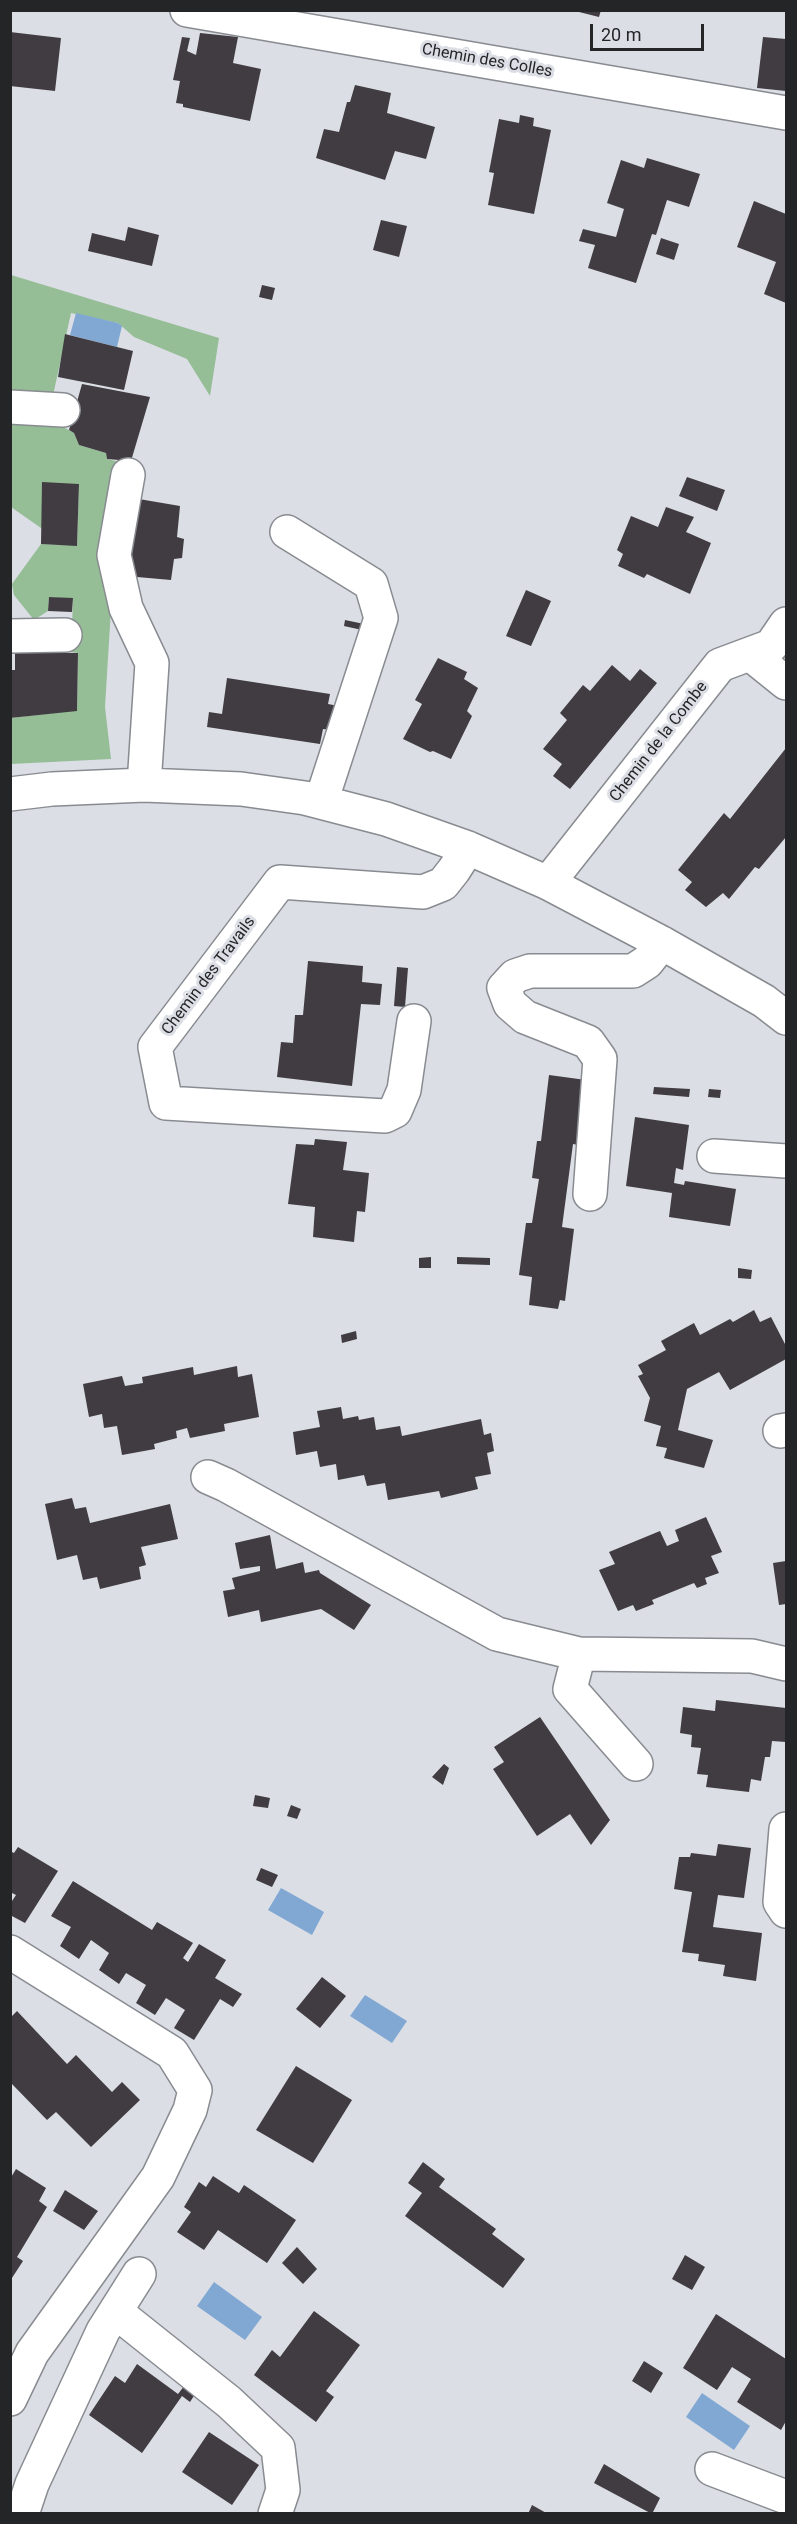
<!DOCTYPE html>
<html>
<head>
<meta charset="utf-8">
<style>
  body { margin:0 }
  #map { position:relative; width:797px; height:2524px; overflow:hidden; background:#dbdee5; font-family:Roboto,sans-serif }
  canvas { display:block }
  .frame { position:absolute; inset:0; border:12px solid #242527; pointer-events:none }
  .scale { position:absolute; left:590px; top:24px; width:114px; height:27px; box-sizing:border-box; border:3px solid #242527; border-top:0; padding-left:8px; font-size:18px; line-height:21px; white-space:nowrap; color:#242527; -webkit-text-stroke:4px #dbdee5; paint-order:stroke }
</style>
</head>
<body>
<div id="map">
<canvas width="797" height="2524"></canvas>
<div class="frame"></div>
<div class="scale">20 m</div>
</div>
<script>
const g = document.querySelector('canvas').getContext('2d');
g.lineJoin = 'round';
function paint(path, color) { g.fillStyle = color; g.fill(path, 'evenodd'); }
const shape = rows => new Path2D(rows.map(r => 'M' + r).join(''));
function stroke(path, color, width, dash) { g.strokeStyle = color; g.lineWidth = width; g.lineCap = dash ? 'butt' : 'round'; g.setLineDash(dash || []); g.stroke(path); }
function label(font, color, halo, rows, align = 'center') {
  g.font = font + ' Roboto,sans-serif'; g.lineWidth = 6; g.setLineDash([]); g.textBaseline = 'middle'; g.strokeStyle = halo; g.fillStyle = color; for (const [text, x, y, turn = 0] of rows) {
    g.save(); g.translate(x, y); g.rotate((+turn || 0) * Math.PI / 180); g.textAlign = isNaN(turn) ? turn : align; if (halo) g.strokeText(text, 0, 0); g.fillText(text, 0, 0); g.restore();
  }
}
paint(shape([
  [11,275,219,338,210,396,187,359,134,337,118,323,71,313,52,400,11,390],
  [11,421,65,428,74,433,79,445,106,453,107,459,120,462,105,707,111,759,11,764,11,718,77,710,78,653,71,652,73,599,49,597,48,611,34,620,14,595,12,584,41,544,77,545,79,485,41,528,11,507]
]), '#95be96');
paint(shape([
  [76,313,118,323,122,326,117,347,70,335],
  [281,1888,324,1912,312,1935,268,1910],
  [365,1995,407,2021,392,2043,350,2016],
  [214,2282,262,2317,245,2340,197,2306],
  [702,2393,750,2426,734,2450,686,2417]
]), '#80a8d3');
paint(shape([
  [571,10,601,10,599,17],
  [10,32,61,38,55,91,10,86],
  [200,33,238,37,233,63,261,69,250,121,183,107,183,104,176,103,180,81,173,80,182,37,190,38,187,51,196,55],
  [763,37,786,39,786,91,757,88],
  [355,85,391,93,387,113,435,127,426,159,395,151,385,180,316,158,324,129,339,132,347,102,350,102],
  [520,115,534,118,533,126,551,130,534,214,488,205,494,173,489,172,499,119,519,123],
  [647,158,700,174,689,207,667,200,656,235,652,234,636,283,588,268,595,245,579,241,583,229,616,237,624,209,607,203,621,160,644,168],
  [754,201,786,214,786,303,764,294,776,262,737,247],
  [381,220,407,226,399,257,373,250],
  [128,227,159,235,152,266,88,251,92,233,125,241],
  [661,238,679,244,674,260,656,254],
  [262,285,275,288,272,300,259,297],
  [65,334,133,351,124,390,58,377],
  [82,384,150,397,131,461,107,459,106,453,79,445,74,433,69,430],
  [687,477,725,490,717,511,679,496],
  [42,482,79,484,77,546,41,544],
  [133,498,180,506,177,537,184,539,182,558,174,559,171,580,126,576],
  [666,507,694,517,686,532,711,543,690,594,647,574,644,578,618,566,623,554,617,550,631,516,658,527],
  [526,590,551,601,531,646,506,636],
  [49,597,73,598,72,612,48,611],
  [345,620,364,624,362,630,344,626],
  [15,652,78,653,77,711,10,718,10,670,15,670],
  [438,658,467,672,464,679,478,688,467,711,472,716,451,759,433,751,430,752,403,739,422,704,415,700],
  [612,665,630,681,640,669,657,683,570,789,553,776,562,764,543,749,567,720,560,713,583,685,590,691],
  [227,678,330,694,328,704,349,708,345,732,323,729,320,744,207,727,209,712,222,714],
  [786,748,786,837,759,869,755,867,729,899,723,893,706,907,685,890,692,882,678,870,724,813,730,819],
  [308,961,363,966,362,982,382,984,380,1005,361,1004,352,1086,277,1077,281,1042,293,1043,295,1015,303,1015],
  [397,967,408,968,405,1007,394,1006],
  [549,1075,586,1080,578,1145,573,1144,562,1227,574,1229,565,1301,560,1300,558,1309,529,1305,532,1277,519,1275,526,1223,532,1223,539,1179,532,1178,537,1141,541,1141],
  [654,1087,690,1089,689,1097,653,1094],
  [709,1089,721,1090,720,1098,708,1097],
  [635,1117,689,1125,683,1170,676,1168,674,1183,684,1185,685,1181,736,1189,730,1226,669,1217,672,1193,626,1186],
  [315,1139,347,1142,343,1170,369,1173,365,1212,357,1211,354,1242,313,1237,315,1207,288,1204,296,1144,314,1145],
  [431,1257,431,1268,419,1268,419,1258],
  [457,1257,490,1258,490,1265,457,1264],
  [738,1268,752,1270,751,1279,738,1278],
  [754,1310,760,1322,771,1317,786,1346,786,1359,730,1390,719,1372,687,1389,678,1430,713,1440,704,1468,664,1458,667,1448,656,1446,661,1426,644,1421,650,1398,638,1376,643,1374,638,1365,666,1350,661,1341,694,1323,700,1335,730,1319,733,1322],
  [356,1331,357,1339,342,1343,341,1335],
  [237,1366,238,1377,252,1374,259,1417,224,1424,225,1431,190,1438,187,1428,176,1431,177,1438,154,1444,155,1449,122,1455,117,1426,104,1428,102,1414,89,1417,83,1384,122,1376,125,1386,143,1383,142,1377,193,1367,194,1375],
  [341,1407,343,1419,358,1416,359,1420,374,1417,376,1430,400,1426,402,1436,481,1419,484,1435,491,1433,494,1451,487,1453,491,1474,475,1477,478,1489,441,1498,439,1491,388,1500,385,1483,367,1486,364,1475,338,1480,336,1464,320,1467,317,1451,296,1455,293,1432,320,1427,317,1411],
  [72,1498,75,1509,86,1507,90,1523,170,1504,178,1539,141,1547,146,1565,139,1567,141,1579,100,1589,97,1577,83,1580,77,1555,57,1560,45,1504],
  [706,1517,722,1552,711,1556,719,1573,705,1578,707,1584,697,1588,694,1583,652,1600,654,1604,636,1611,633,1605,618,1611,599,1570,615,1564,609,1552,660,1531,667,1546,679,1541,675,1530],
  [270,1535,276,1569,303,1562,305,1573,319,1570,320,1573,371,1605,354,1630,321,1609,261,1622,259,1610,228,1617,223,1591,235,1589,232,1578,260,1571,260,1566,240,1569,235,1543],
  [786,1561,786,1604,779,1605,773,1563],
  [716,1700,786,1708,786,1742,772,1741,770,1757,765,1757,761,1781,751,1779,749,1792,706,1787,708,1775,697,1774,701,1748,691,1747,692,1735,680,1733,683,1707,715,1711],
  [540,1717,610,1820,591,1845,570,1814,537,1836,493,1769,504,1762,494,1747],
  [444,1764,449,1768,443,1785,432,1777],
  [255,1795,270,1798,268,1808,253,1806],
  [291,1805,301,1809,297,1819,287,1816],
  [718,1844,751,1848,744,1898,718,1895,713,1927,762,1933,756,1981,723,1976,725,1965,698,1961,699,1954,682,1952,692,1892,674,1889,679,1857,690,1857,691,1853,716,1856],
  [18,1847,58,1871,25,1923,10,1915,10,1904,16,1895,10,1892,10,1851,14,1853],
  [261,1868,278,1875,272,1887,256,1880],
  [73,1881,152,1930,157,1922,193,1943,183,1958,188,1962,199,1944,226,1960,215,1978,242,1994,233,2007,220,1999,194,2040,174,2028,185,2010,166,1998,155,2015,136,2003,146,1985,126,1973,119,1984,99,1970,109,1953,91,1940,79,1959,60,1946,71,1927,51,1916],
  [322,1977,346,1996,320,2028,296,2009],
  [17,2011,67,2064,76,2055,112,2092,122,2082,140,2100,91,2147,56,2112,47,2120,12,2084,10,2086,10,2018],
  [296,2066,352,2100,313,2163,256,2130],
  [423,2162,445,2179,439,2187,496,2229,492,2234,525,2259,503,2288,405,2216,422,2193,408,2183],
  [16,2169,46,2188,39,2201,47,2207,17,2257,23,2261,10,2281,10,2179],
  [213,2176,239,2193,244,2185,296,2220,267,2263,218,2230,204,2250,177,2232,191,2212,184,2207,199,2182,206,2187],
  [65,2190,98,2211,84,2230,53,2211],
  [297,2247,317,2269,303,2284,282,2263],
  [685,2255,705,2267,692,2290,672,2279],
  [314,2311,360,2345,326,2391,334,2397,316,2422,254,2375,272,2350,280,2357],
  [716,2314,786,2359,786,2421,781,2430,737,2402,751,2379,732,2367,717,2390,683,2368],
  [644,2361,663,2373,651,2393,632,2381],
  [137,2364,178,2394,188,2381,199,2388,190,2402,182,2396,142,2453,89,2415,115,2376,125,2383],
  [209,2432,259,2465,232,2505,182,2472],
  [604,2464,660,2498,652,2514,594,2483],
  [532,2505,548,2514,528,2514]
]), '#403c41');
const minor = shape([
  [187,10,786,113],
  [10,407,63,410],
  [128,475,114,555,126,608,152,663,144,785],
  [287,532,371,584,381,618,321,802],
  [10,636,65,635],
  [750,654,786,683],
  [10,794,52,789,144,785,241,789,305,798,386,819,468,848,548,883,662,943,764,1001,786,1018],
  [548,883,720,665,771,646,786,624],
  [414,1021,404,1090,395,1111,385,1116,166,1103,155,1047,280,882,423,892,443,884,454,870,468,848],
  [714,1156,786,1161],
  [590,1194,600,1059,588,1042,525,1017,510,1004,504,988,515,976,530,971,633,971,647,962,662,943],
  [780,1431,786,1430],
  [208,1477,226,1485,497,1634,579,1654,752,1656,786,1664],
  [579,1654,570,1689,636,1764],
  [786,1829,780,1902,786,1911],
  [10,1952,172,2053,195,2090,190,2110,158,2177,32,2353,10,2399],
  [116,2312,229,2402,278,2448,283,2490,275,2514],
  [712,2469,786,2497],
  [22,2514,32,2484,103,2331,139,2274]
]);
stroke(minor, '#888b90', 36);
stroke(minor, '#fff', 33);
label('16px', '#242527', '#dbdee5', [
  ["Chemin des Colles",487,61,10],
  ["Chemin de la Combe",659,742,-52],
  ["Chemin des Travails",209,976,-53]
]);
</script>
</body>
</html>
